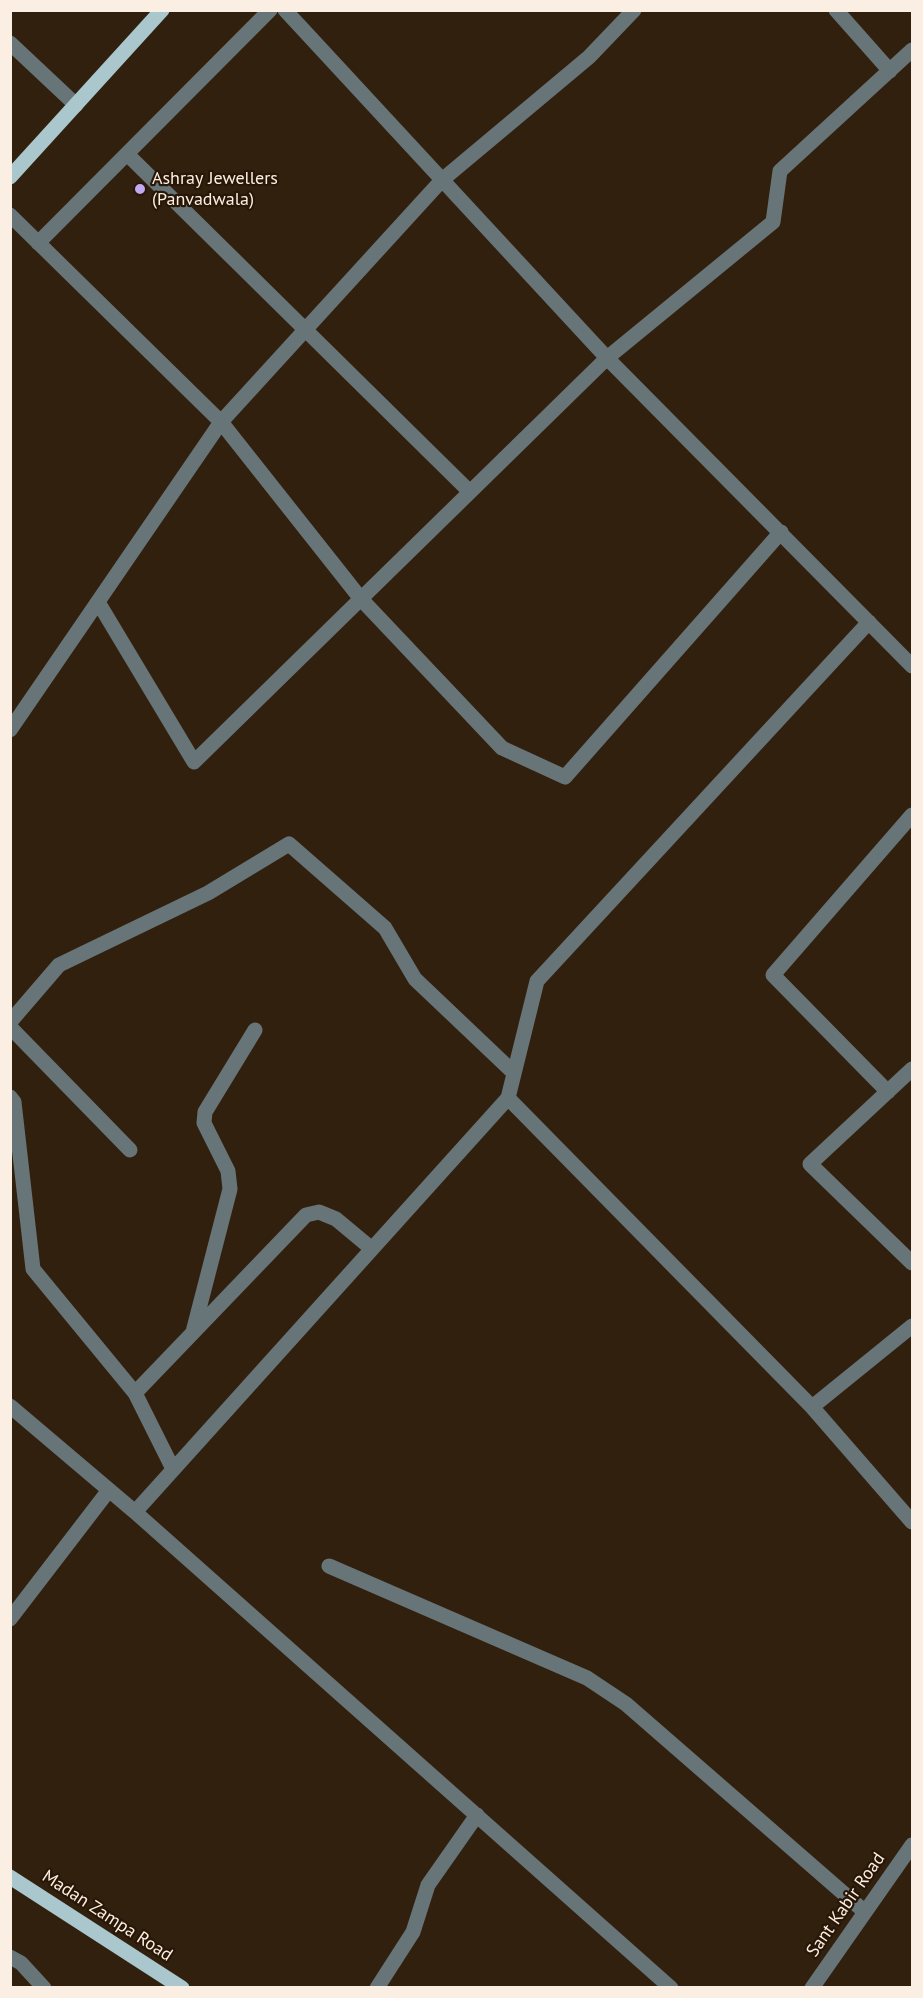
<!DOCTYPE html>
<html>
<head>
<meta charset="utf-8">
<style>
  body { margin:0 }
  #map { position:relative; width:923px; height:1998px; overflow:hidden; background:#32200f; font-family:"PT Sans",sans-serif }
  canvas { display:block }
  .frame { position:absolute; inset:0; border:12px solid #fbefe4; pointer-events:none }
</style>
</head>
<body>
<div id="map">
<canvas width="923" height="1998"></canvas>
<div class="frame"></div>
</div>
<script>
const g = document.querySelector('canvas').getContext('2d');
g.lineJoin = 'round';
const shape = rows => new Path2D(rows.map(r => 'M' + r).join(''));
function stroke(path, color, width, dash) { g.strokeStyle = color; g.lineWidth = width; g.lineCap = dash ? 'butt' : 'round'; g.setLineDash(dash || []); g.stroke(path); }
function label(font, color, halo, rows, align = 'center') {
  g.font = font + ' "PT Sans",sans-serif'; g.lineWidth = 4.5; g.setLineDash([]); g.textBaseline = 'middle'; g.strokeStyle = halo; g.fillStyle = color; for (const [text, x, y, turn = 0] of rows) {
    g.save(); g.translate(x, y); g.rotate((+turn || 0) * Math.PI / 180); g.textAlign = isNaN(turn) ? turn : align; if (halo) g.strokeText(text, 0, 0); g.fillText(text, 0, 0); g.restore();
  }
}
stroke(shape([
  [285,10,607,358,912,666],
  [836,10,890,71],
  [10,43,76,105],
  [127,154,470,492],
  [10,215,221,422,361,599,502,748,565,777,781,532],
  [38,243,270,10],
  [98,602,194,762,607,358,773,222,780,171,912,50],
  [10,730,221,422,442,180,589,57,634,10],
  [10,1022,59,965,208,893,289,844,385,928,415,979,514,1073],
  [10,1027,130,1150],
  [912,1069,810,1164,912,1263],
  [888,1092,773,975,912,815],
  [10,1097,14,1102,33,1269,135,1393,173,1469],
  [508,1098,812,1407,912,1522],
  [193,1332,230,1189,228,1171,204,1123,205,1112,255,1030],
  [135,1393,306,1215,319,1212,336,1219,372,1249],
  [10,1406,135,1512,671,1988],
  [812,1407,912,1326],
  [135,1512,508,1098,537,981,869,622],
  [329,1566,587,1678,626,1704,865,1912],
  [10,1619,109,1490],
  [10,1957,21,1963,44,1988],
  [377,1988,413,1932,428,1885,477,1815],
  [812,1988,912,1845]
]), '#677578', 15);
stroke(shape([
  [10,177,162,10],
  [10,1877,182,1988]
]), '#a9c7cc', 15);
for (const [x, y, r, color] of [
  [140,189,6,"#c0a8f3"]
]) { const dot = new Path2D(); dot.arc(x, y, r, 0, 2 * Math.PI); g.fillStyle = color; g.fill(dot); stroke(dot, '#281706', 2); }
label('18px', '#fbefe4', '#281706', [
  ["Ashray Jewellers",152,179],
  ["(Panvadwala)",152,200]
], 'left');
label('18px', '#fbefe4', '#281706', [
  ["Sant Kabir Road",846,1905,-55],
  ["Madan Zampa Road",107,1916,33]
]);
</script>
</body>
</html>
